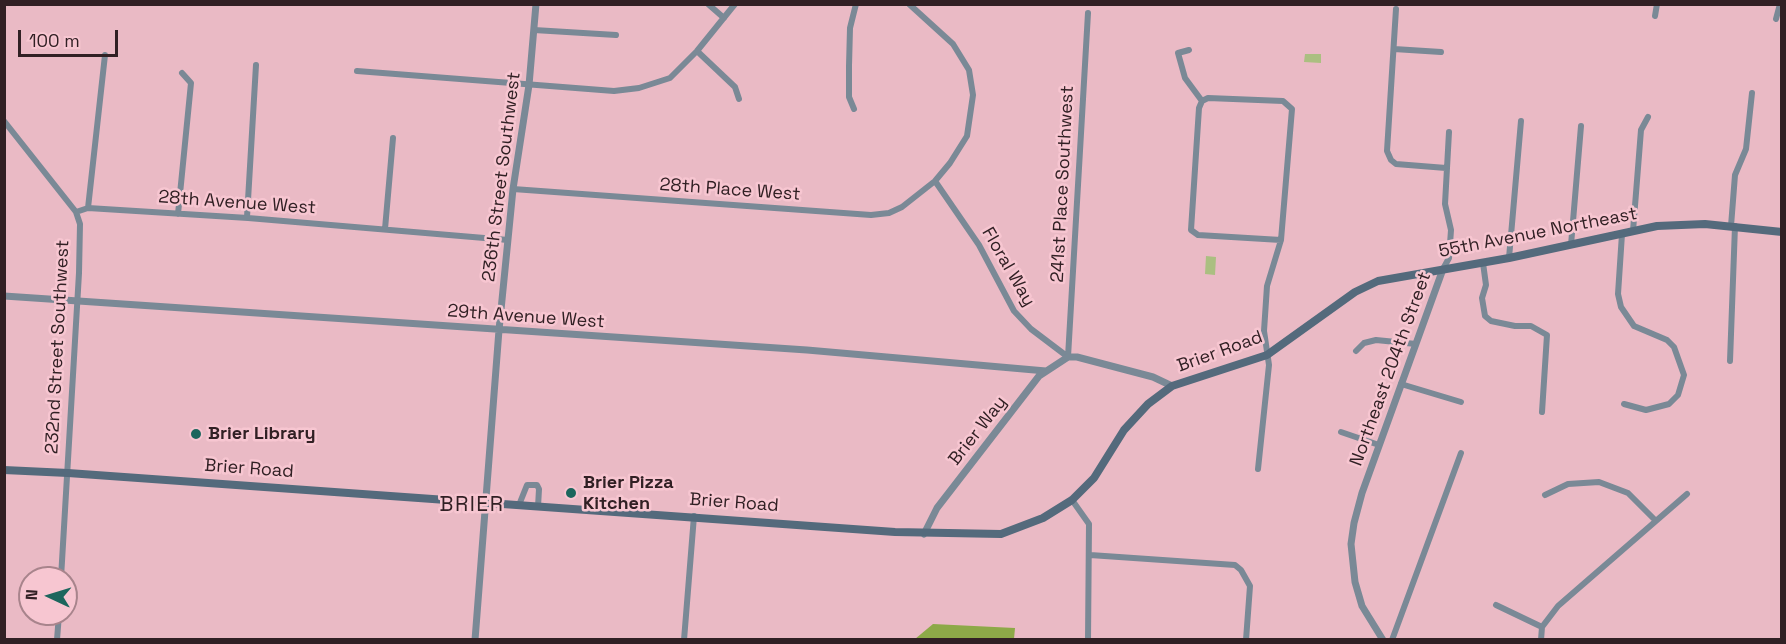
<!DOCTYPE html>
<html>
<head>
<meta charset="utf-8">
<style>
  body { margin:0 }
  #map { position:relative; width:1786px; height:644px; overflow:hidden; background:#eabac5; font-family:"Space Grotesk",sans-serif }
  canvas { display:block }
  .frame { position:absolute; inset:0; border:6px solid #312024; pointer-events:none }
  .north { position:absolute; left:18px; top:566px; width:60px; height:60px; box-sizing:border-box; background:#f7c6d1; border:2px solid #a8848c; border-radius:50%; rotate:274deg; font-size:16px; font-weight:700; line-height:24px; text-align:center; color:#312024 }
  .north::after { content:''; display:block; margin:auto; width:21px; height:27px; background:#1c665d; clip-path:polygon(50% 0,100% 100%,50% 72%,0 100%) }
  .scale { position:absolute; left:18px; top:30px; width:100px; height:27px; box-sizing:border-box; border:3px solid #312024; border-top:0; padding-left:8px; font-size:18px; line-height:21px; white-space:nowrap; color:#312024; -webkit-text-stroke:4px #f7c6d1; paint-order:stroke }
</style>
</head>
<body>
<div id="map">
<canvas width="1786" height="644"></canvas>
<div class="frame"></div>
<div class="north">N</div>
<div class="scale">100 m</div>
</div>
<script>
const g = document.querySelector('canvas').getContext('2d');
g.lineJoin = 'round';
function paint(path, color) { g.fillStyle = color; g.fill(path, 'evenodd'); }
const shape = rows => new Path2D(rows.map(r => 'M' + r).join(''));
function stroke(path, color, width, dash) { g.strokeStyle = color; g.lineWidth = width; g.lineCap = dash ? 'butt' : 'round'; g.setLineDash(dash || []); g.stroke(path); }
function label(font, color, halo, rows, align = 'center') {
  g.font = font + ' "Space Grotesk",sans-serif'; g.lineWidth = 5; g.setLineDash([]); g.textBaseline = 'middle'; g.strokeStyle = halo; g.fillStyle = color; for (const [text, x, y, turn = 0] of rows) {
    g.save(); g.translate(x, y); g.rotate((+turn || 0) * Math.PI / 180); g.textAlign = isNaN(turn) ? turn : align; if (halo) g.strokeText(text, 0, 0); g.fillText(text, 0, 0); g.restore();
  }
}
paint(shape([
  [1305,54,1321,54,1321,63,1304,62],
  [1206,256,1216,257,1215,275,1205,274]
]), '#abbf81');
paint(shape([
  [933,624,1015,628,1014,639,915,639]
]), '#8da948');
stroke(shape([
  [708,4,724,18],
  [1396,9,1387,151,1391,160,1396,164,1446,168],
  [1655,16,1657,4],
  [1776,19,1780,4],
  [534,30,616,35],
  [1394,49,1441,52],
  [1189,50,1178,53,1185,78,1202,101],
  [697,51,735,87,739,99],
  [357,71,614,91,639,88,670,78,697,51,735,4],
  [1202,101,1208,98,1283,101,1292,109,1281,240,1267,286,1264,331,1269,365,1258,469],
  [1202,101,1199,108,1191,230,1198,235,1281,240],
  [854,109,849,97,849,66,850,28,856,4],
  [4,121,76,212],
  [935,181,979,245,1014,311,1031,329,1068,357],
  [513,189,871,215,889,213,902,207,935,181,950,163,967,136,973,95,969,70,953,44,909,4],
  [88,208,248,218,508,240],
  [178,214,191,83,182,73],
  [247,217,256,65],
  [1731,226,1735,175,1746,149,1752,93],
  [385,229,393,138],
  [1633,231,1641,130,1648,117],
  [1622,234,1618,294,1621,307,1634,326,1667,340,1674,347,1684,375,1678,395,1669,404,1646,410,1624,404],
  [1571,245,1581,126],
  [1509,258,1521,121],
  [1483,263,1486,285,1482,298,1485,316,1491,321,1515,326,1531,326,1547,335,1542,412],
  [1443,269,1449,258,1451,230,1445,204,1449,132],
  [1356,351,1364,343,1376,340,1416,344],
  [1068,357,1088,13],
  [1730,361,1735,226],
  [1401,384,1461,402],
  [1341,432,1379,445],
  [1545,495,1568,484,1599,482,1628,493,1656,521],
  [1072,500,1089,524,1088,640],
  [519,505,527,485,537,485,539,489,538,507],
  [1090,555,1235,565,1241,570,1250,586,1246,640],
  [61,578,79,273,80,224,76,212,88,208,105,55],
  [1496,605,1542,627],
  [57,640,59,614],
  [684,640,694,516],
  [1392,640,1461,453],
  [1541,640,1542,627,1558,606,1687,494]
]), '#7a8996', 6);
stroke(shape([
  [4,296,807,350,1046,371],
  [924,534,937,508,1039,376,1068,357,1077,357,1153,377,1172,386],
  [475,640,499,330,513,189,529,85,536,4],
  [1383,640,1362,606,1355,582,1351,544,1354,523,1362,493,1443,269]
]), '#7a8996', 7);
stroke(shape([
  [4,470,68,473,895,532,1001,534,1043,518,1072,500,1094,478,1124,430,1148,404,1172,386,1267,355,1355,292,1378,281,1509,258,1657,226,1705,224,1782,232]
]), '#546a7c', 8);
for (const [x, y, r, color] of [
  [196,434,6,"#1c665d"],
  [571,493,6,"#1c665d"]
]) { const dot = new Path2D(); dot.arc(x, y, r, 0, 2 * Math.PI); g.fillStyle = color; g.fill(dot); stroke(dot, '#f7c6d1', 2); }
label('18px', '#312024', '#f7c6d1', [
  ["236th Street Southwest",502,177,-83],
  ["241st Place Southwest",1063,184,-87],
  ["28th Place West",730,190,4],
  ["28th Avenue West",237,203,4],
  ["55th Avenue Northeast",1538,233,-11],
  ["Floral Way",1008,267,60],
  ["29th Avenue West",526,317,4],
  ["232nd Street Southwest",58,347,-87],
  ["Brier Road",1220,352,-20],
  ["Northeast 204th Street",1391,369,-70],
  ["Brier Way",978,431,-52],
  ["Brier Road",249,469,4],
  ["Brier Road",734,503,4]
]);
label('bold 18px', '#312024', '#f7c6d1', [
  ["Brier Library",208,434],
  ["Brier Pizza",583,483],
  ["Kitchen",583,504]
], 'left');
g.letterSpacing = '1.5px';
label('21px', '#312024', '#f7c6d1', [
  ["BRIER",472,505]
]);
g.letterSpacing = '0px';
</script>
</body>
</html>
